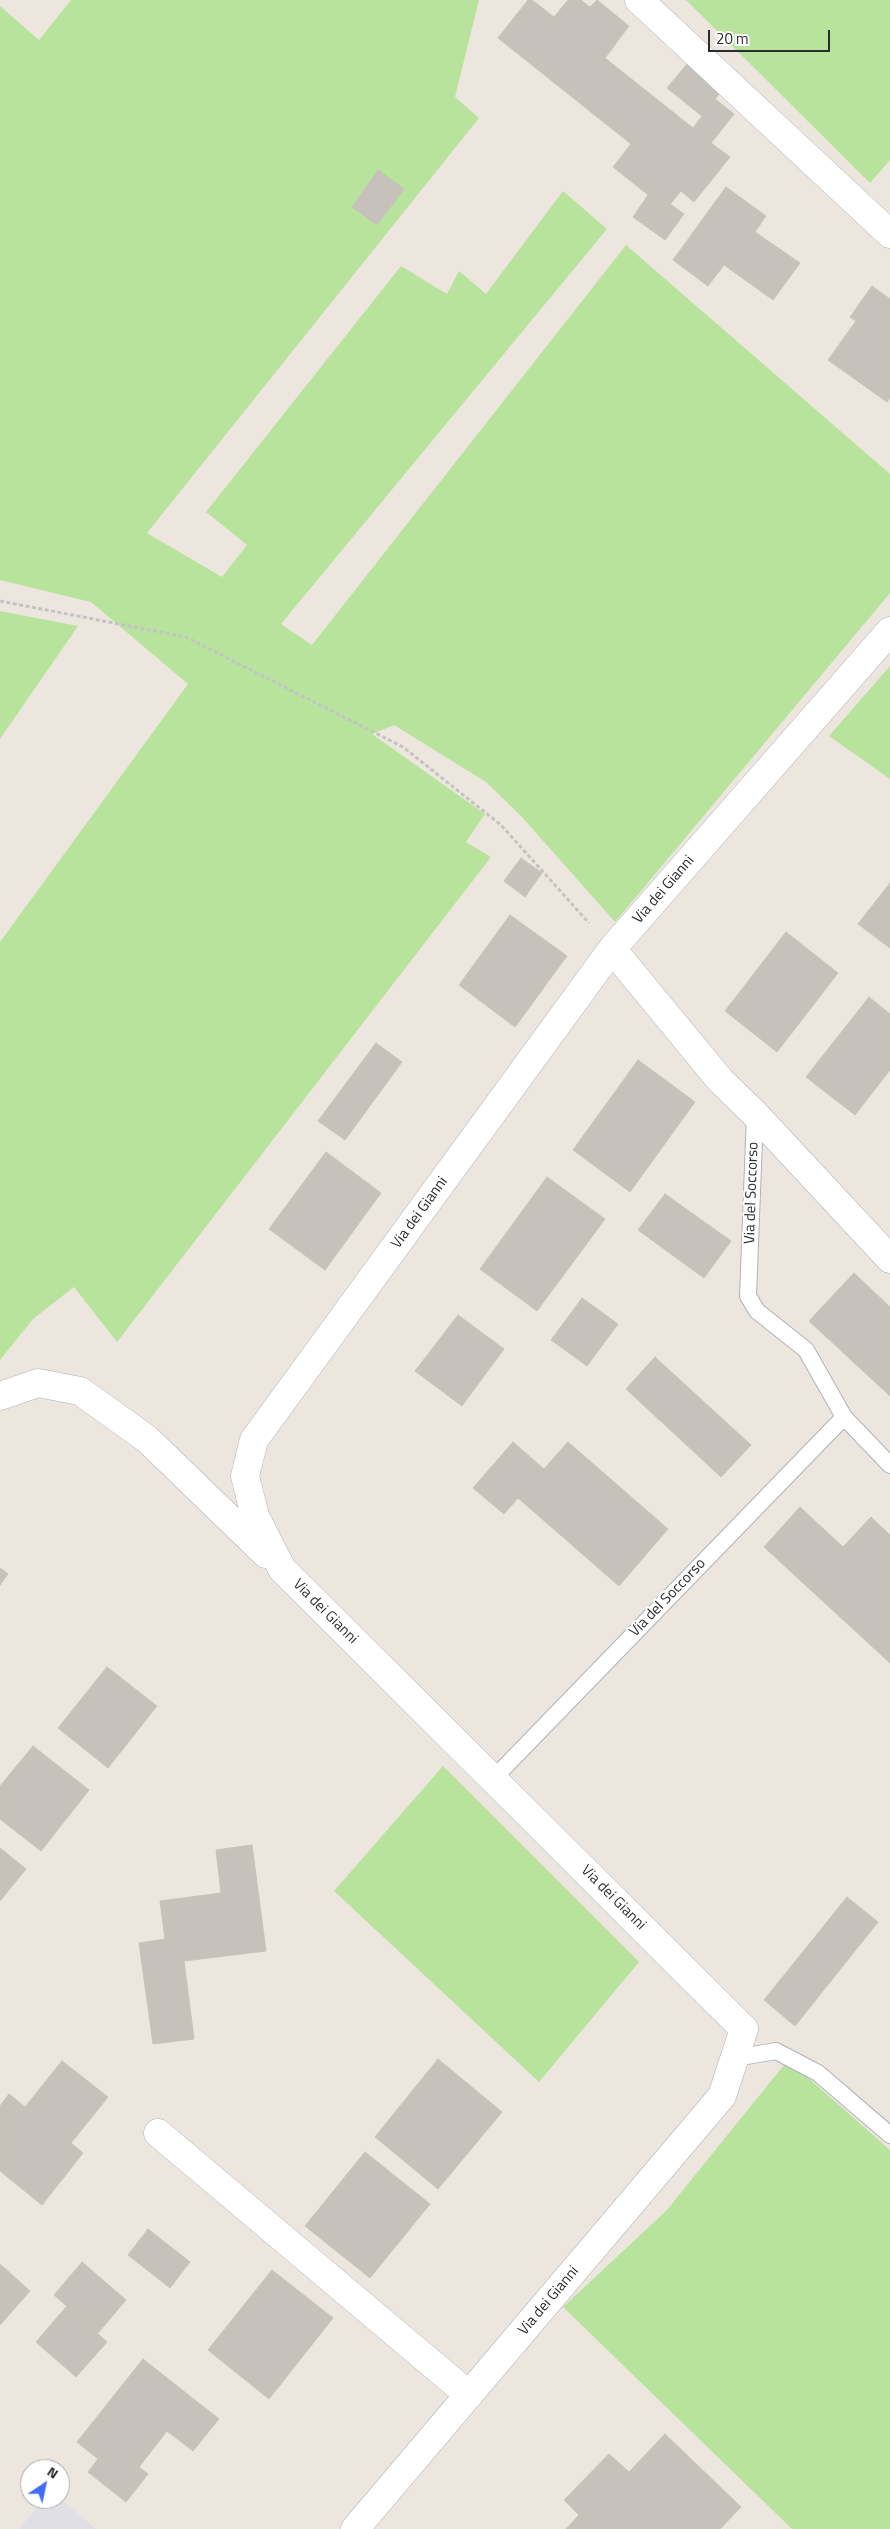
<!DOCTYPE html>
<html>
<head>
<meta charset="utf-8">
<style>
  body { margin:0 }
  #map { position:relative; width:890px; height:2529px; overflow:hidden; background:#ede6df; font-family:"Titillium Web",sans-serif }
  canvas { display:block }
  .north { position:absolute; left:20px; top:2459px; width:50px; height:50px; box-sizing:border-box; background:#fff; border:1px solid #ababab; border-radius:50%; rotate:34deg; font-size:14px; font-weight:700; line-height:20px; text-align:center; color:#2c2c2c }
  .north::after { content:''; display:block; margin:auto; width:18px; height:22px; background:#426cf7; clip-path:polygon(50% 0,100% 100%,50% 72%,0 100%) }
  .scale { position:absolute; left:708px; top:30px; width:122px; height:22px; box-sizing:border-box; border:2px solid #2c2c2c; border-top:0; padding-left:6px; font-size:15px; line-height:18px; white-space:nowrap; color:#2c2c2c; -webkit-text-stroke:4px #fff; paint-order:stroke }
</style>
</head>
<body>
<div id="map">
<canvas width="890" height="2529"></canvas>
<div class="north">N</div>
<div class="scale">20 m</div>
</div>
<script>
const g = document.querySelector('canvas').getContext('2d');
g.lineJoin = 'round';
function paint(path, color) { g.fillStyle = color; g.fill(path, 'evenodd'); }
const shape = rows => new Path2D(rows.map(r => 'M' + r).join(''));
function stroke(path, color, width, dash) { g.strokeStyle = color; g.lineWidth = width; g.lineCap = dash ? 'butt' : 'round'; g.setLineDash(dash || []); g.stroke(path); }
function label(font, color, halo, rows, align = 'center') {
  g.font = font + ' "Titillium Web",sans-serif'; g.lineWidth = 4; g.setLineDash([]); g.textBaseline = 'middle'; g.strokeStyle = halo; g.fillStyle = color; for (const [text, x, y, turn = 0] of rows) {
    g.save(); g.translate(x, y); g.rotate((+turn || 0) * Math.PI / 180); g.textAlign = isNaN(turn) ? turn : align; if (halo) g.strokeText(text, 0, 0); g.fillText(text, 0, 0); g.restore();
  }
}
paint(shape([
  [44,2499,60,2499,96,2529,19,2529]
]), '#e0dfe6');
paint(shape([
  [71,0,479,0,455,97,479,118,147,533,222,577,247,545,206,512,401,266,447,294,459,271,486,294,563,191,607,229,281,624,312,645,626,245,890,474,890,593,615,922,522,817,486,782,394,725,372,734,485,814,466,842,491,857,117,1342,74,1287,33,1319,0,1360,0,942,188,684,91,602,0,580,0,6,39,40],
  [686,0,890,0,890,160,870,183],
  [0,611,78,626,0,739],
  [890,666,890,779,829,736],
  [443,1766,639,1962,539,2082,334,1891],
  [788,2060,890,2150,890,2529,792,2529,563,2307,666,2211]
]), '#b8e39c');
const building = shape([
  [528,0,532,0,554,17,568,0,581,0,590,7,597,0,629,26,605,58,693,128,702,116,667,88,687,64,721,92,715,99,734,114,711,143,730,157,694,202,681,191,666,209,613,167,631,144,498,38,528,0],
  [378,170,404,189,377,225,352,207,378,170],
  [726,187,766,216,755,232,800,263,773,300,724,265,708,286,673,260,726,187],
  [648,195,666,209,670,204,684,214,665,240,633,217,648,195],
  [872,286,890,299,890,398,887,402,828,360,856,321,850,317,872,286],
  [521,858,542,873,525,897,504,881,521,858],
  [890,883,890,948,858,924,890,883],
  [510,915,567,956,515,1027,459,985,510,915],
  [786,932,838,973,777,1052,725,1011,786,932],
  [869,997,890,1014,890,1070,855,1115,806,1077,869,997],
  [376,1043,402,1062,345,1140,318,1121,376,1043],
  [638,1060,695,1102,630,1192,573,1150,638,1060],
  [326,1152,381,1193,325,1270,269,1229,326,1152],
  [547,1177,605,1219,537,1311,480,1269,547,1177],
  [665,1194,731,1241,704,1278,638,1230,665,1194],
  [854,1273,890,1307,890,1396,809,1321,854,1273],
  [582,1298,618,1324,587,1366,551,1340,582,1298],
  [458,1315,504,1349,462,1406,415,1371,458,1315],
  [655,1357,751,1445,721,1477,626,1389,655,1357],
  [513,1442,544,1469,568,1442,668,1529,619,1586,518,1498,504,1514,473,1488,513,1442],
  [800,1507,843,1547,871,1517,890,1535,890,1663,764,1547,800,1507],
  [0,1568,8,1574,0,1585,0,1568],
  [107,1667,157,1706,108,1768,58,1728,107,1667],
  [33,1746,89,1790,41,1851,0,1819,0,1786,33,1746],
  [252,1845,266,1951,184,1961,194,2039,153,2044,139,1943,165,1939,160,1901,221,1893,216,1850,252,1845],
  [0,1848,26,1869,0,1901,0,1848],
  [847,1897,878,1922,795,2026,764,2000,847,1897],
  [438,2059,502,2112,438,2189,375,2137,438,2059],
  [62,2061,108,2097,71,2143,83,2153,42,2205,0,2171,0,2106,9,2094,25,2107,62,2061],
  [365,2152,430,2204,370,2278,305,2226,365,2152],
  [148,2229,190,2262,170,2288,128,2255,148,2229],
  [82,2262,126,2300,98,2333,54,2295,82,2262],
  [0,2264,30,2291,0,2325,0,2264],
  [272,2270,333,2318,269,2399,208,2350,272,2270],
  [67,2306,107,2342,76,2377,36,2342,67,2306],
  [143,2359,219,2419,193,2451,167,2431,139,2467,148,2474,126,2502,88,2472,98,2459,77,2442,143,2359],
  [665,2434,741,2507,720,2529,566,2529,579,2515,564,2500,609,2454,629,2472,665,2434]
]);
paint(building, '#c6c1ba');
stroke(building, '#c9c2b8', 1);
const service = shape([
  [755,1114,748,1296,757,1311,806,1350,844,1417,890,1465],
  [493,1779,844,1417],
  [735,2058,776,2051,818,2073,890,2135]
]);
const minor = shape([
  [639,0,890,234],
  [612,949,721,1081,755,1114,890,1259],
  [0,1396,38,1383,80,1391,147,1439,266,1554],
  [158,2133,469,2395],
  [355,2529,722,2096,744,2029,282,1569,255,1516,245,1476,254,1440,612,949,890,631]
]);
stroke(service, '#afb2bc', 18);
stroke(minor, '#afb2bc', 29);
stroke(shape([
  [0,601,186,637,403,747,501,825,589,923]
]), '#c4c4c4', 3, [4, 2.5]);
stroke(service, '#fff', 16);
stroke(minor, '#fff', 28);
label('15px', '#2c2c2c', '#fff', [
  ["Via dei Gianni",664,890,-49],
  ["Via del Soccorso",752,1193,-88],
  ["Via dei Gianni",420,1213,-54],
  ["Via del Soccorso",668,1598,-46],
  ["Via dei Gianni",325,1612,45],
  ["Via dei Gianni",613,1898,45],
  ["Via dei Gianni",549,2301,-50]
]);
</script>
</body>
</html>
